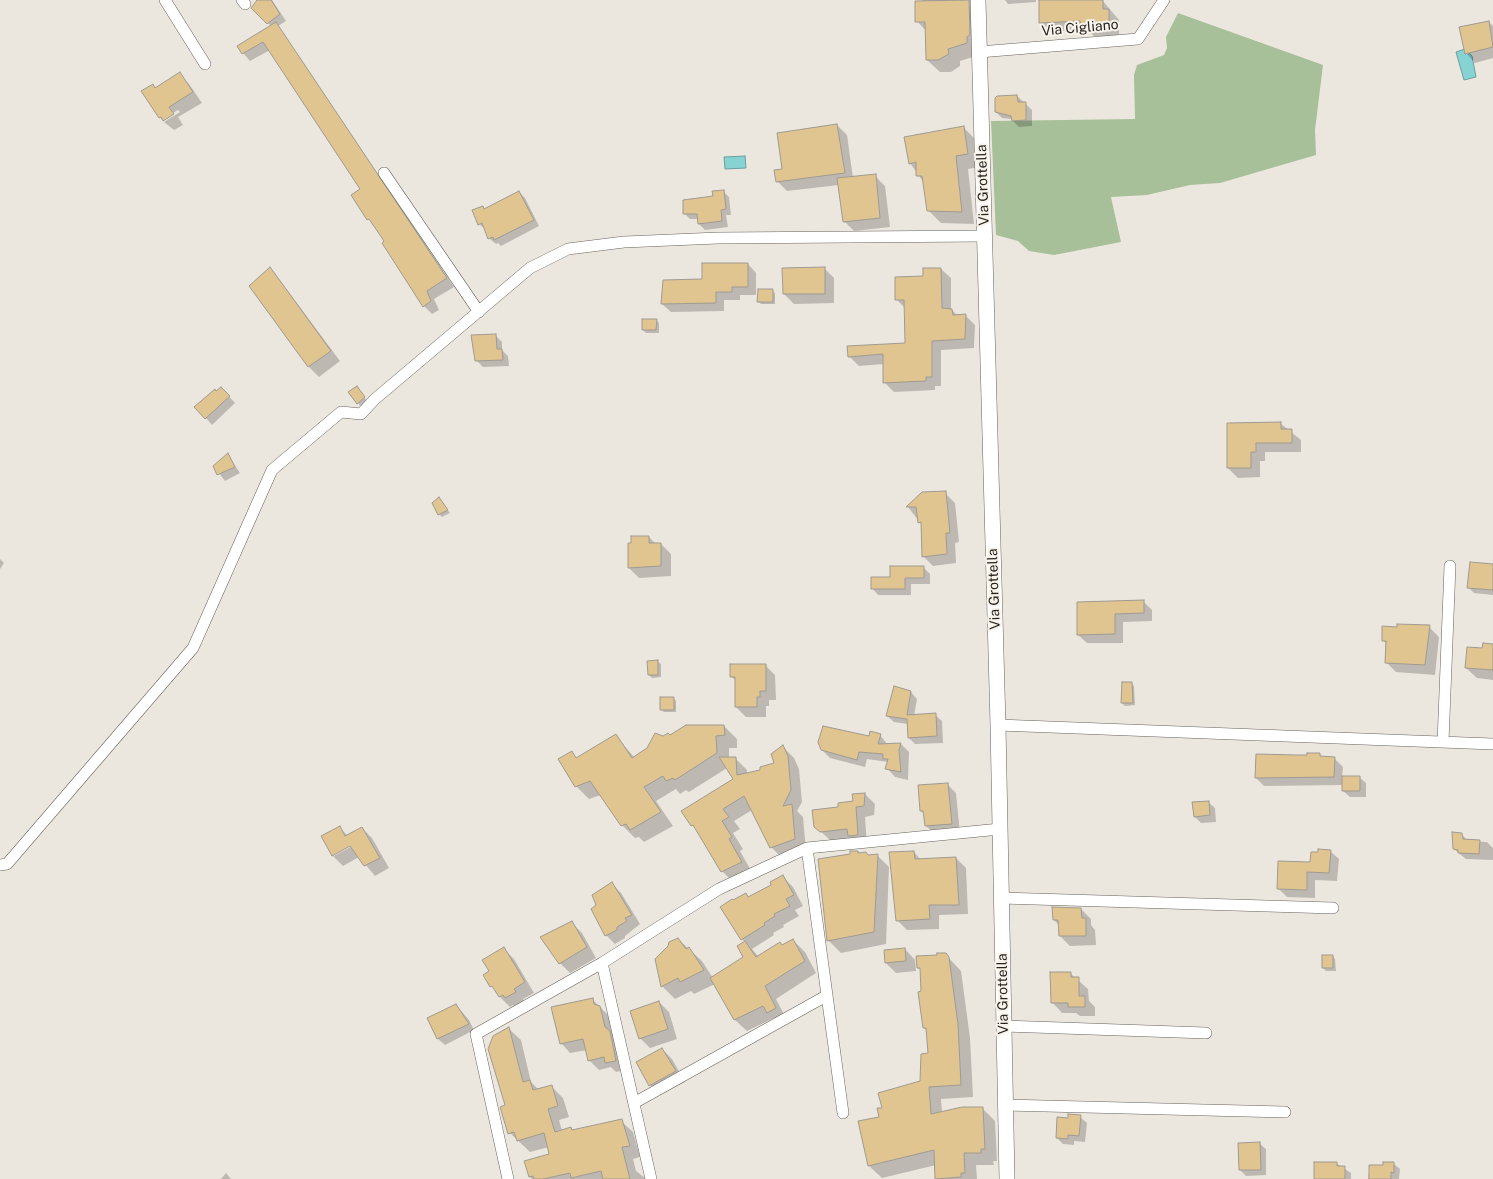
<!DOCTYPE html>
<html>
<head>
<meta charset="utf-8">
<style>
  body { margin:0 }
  canvas { display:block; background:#ece7de }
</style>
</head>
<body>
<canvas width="1493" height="1179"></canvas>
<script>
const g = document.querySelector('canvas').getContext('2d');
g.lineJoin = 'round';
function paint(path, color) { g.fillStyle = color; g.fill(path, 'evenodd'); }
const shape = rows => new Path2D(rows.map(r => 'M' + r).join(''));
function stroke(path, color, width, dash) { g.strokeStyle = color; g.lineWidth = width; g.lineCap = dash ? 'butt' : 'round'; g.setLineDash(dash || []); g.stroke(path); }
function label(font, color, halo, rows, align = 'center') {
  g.font = font + ' "Public Sans",sans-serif'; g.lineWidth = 4; g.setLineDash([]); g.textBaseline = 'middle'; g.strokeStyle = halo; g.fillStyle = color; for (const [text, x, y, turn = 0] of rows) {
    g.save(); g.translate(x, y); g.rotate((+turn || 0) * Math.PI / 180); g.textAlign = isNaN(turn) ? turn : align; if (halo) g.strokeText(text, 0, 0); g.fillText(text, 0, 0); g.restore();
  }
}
paint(shape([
  [1178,13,1323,65,1315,130,1316,155,1220,183,1190,185,1147,195,1111,197,1121,242,1054,255,1029,251,1018,241,996,235,991,121,1135,119,1134,75,1137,65,1164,55,1167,48,1166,37]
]), '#a7c099');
const water = shape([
  [1465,49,1472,56,1476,77,1464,80,1456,52,1465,49],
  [745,156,746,168,725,169,724,157,745,156]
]);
paint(water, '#87d3d3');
stroke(water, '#6a9f9e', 1);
paint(shape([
  [260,0,272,0,286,21,278,26,454,287,434,299,439,310,432,314,424,306,386,242,352,195,362,189,270,50,250,61,243,53,271,26,253,8],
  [922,0,977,0,979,55,960,61,960,66,951,72,940,72,927,60,926,31,917,21],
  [1005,0,1036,0,1036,2,1008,4],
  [1040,0,1102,0,1119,20,1119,36,1094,36,1088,30,1050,32,1040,22],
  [1489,22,1493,26,1493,58,1475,63,1466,53],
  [179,74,189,84,202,103,178,117,183,125,174,130,164,122,180,112,178,110,162,120,143,92,156,89],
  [1017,96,1032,110,1032,126,1019,127,1011,119,1002,118,996,112],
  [837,125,847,135,853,178,875,176,885,186,890,227,854,231,844,221,839,185,787,191,777,181,784,170],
  [964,128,976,140,980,167,968,169,974,224,941,223,928,210,924,183,910,163],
  [723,191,729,197,731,215,726,215,728,227,705,230,699,224,699,219,690,219,684,213],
  [519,192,525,198,539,226,501,246,498,243,496,244,489,238,486,230,479,224,483,207,485,210],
  [748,264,756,273,756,295,740,295,740,300,724,300,724,311,671,312,662,304,703,280],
  [824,268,834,278,834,303,794,304,784,294],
  [270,269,279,279,340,361,319,377,309,367,251,286],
  [941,269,951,278,951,309,958,316,965,315,975,325,974,348,941,350,941,386,935,386,935,390,894,392,884,382,884,364,859,366,849,356,906,344,906,309,896,299,925,277],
  [772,290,775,293,775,304,761,304,758,301],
  [656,320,659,323,659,333,646,333,643,330],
  [495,335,502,342,502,350,508,356,509,366,483,367,476,360],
  [221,388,235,403,212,425,206,418,216,392],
  [359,390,367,401,360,406,358,403],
  [1280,423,1301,440,1301,452,1265,452,1265,461,1260,461,1260,477,1238,478,1228,468,1228,424],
  [228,455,240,473,225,481,214,467],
  [923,493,945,493,955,503,959,542,955,543,956,563,933,566,923,556,922,525,908,507],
  [441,501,450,513,442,517,439,514],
  [649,537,656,544,661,544,671,554,671,576,639,578,629,568],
  [0,559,4,563,0,569],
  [1493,565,1493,595,1474,593,1469,588],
  [923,567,930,574,930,584,911,584,911,595,878,595,872,588,891,578],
  [1144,602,1152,610,1152,621,1123,622,1123,643,1087,643,1078,635,1078,603],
  [1429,627,1439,637,1435,675,1396,672,1386,662,1387,645,1383,640],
  [1493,645,1493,680,1477,678,1466,668,1484,649],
  [658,662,661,664,661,677,652,678,649,675],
  [765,665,775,675,776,700,769,700,769,706,766,706,766,717,746,717,736,707,736,681,731,676],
  [1131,683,1134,686,1135,705,1125,706,1122,703],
  [895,687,911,692,917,699,914,716,935,715,942,721,943,743,915,744,909,738,908,724,894,722,887,716],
  [673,698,676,701,676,712,664,712,661,710],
  [724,726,737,739,737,748,729,748,729,758,735,758,747,770,747,774,775,764,783,747,794,758,799,769,802,802,797,811,803,817,806,851,783,859,771,847,752,810,734,821,740,829,733,833,743,849,740,851,753,874,734,883,722,871,700,833,692,825,734,779,727,768,689,792,686,790,680,794,676,789,656,801,673,826,644,842,639,837,635,838,622,825,601,795,589,799,576,786,571,752,577,758,615,735,634,757,663,738],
  [880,735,888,745,901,744,909,752,908,780,895,777,887,768,888,762,867,759,865,767,830,758,822,750],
  [1319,754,1322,757,1335,759,1343,767,1342,777,1359,777,1366,783,1366,797,1350,797,1343,791,1343,785,1264,786,1256,778,1298,757],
  [947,784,956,793,960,833,935,834,926,826,925,814,921,811],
  [865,794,875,804,874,815,865,817,867,845,831,841,816,827,840,808,854,802],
  [1208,802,1215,808,1216,822,1201,823,1195,817],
  [339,827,348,836,362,828,372,838,389,868,375,876,359,857,343,866,333,856,322,837],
  [355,842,356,844,334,856,334,854],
  [1462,835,1468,841,1487,842,1493,848,1493,860,1466,859,1461,855,1454,849],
  [1330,851,1339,859,1337,881,1315,880,1315,898,1287,897,1279,889],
  [858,852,868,856,877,855,889,867,886,944,841,953,828,940,819,860],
  [914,852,921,860,956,858,966,868,968,914,939,915,939,929,907,930,897,920],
  [783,877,793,887,803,906,795,910,799,916,783,925,784,927,773,933,774,935,752,949,758,956,793,940,805,952,816,973,776,999,787,1020,780,1024,774,1018,747,1031,735,1020,715,984,694,994,691,991,675,999,662,986,678,939,702,961,713,978,745,958,745,942,742,939,733,902,746,895,749,898,773,885],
  [612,884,621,893,640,924,625,936,625,938,615,944,606,935,598,906],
  [1081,909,1091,919,1091,925,1095,930,1096,945,1070,946,1060,936,1060,926,1054,920],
  [572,923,582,933,596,958,570,973,560,963],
  [504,949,514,959,534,993,523,999,525,1002,516,1008,513,1005,510,1007,500,997,485,976,491,971],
  [905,949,915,960,916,971,896,973,886,963],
  [945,954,961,971,970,1038,973,1097,941,1099,942,1113,982,1108,995,1121,997,1161,993,1161,994,1165,976,1165,977,1179,937,1179,936,1165,882,1178,869,1166,883,1109,922,1082,929,1054,927,1031,924,1028,921,970,918,968],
  [1333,956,1335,959,1336,971,1326,971,1323,968],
  [1070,973,1088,989,1089,1001,1095,1007,1095,1016,1080,1016,1076,1013,1062,1013,1052,1002],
  [593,1000,610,1017,625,1070,616,1072,611,1067,599,1070,589,1060,587,1050,570,1053,561,1043],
  [659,1002,669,1012,677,1039,650,1048,640,1038],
  [456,1005,469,1020,474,1030,445,1045,438,1039,428,1019],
  [509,1029,521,1040,531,1082,539,1090,551,1086,563,1098,569,1117,559,1120,562,1131,571,1128,574,1131,621,1121,633,1132,640,1157,633,1159,636,1171,646,1179,532,1179,530,1177,551,1154,549,1147,530,1152,510,1133,507,1106],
  [662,1049,672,1059,685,1082,660,1095,650,1085],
  [1080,1117,1087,1123,1085,1142,1074,1141,1074,1145,1063,1144,1057,1138,1069,1119],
  [1260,1144,1266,1149,1266,1175,1246,1176,1240,1170],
  [1336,1163,1351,1173,1351,1179,1316,1179],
  [1394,1164,1400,1169,1399,1179,1368,1179,1370,1166,1384,1167],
  [226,1173,231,1179,221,1179]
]), '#0003');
const building = shape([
  [257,0,271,0,280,14,267,24,251,8,257,0],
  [969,0,970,35,967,37,967,43,948,49,949,54,938,60,926,60,925,22,915,22,915,1,969,0],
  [1039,0,1103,0,1103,9,1109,9,1109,27,1082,26,1080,21,1039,23,1039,0],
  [1489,21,1493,47,1465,54,1459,27,1489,21],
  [276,22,447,278,427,291,431,301,423,307,382,243,384,241,369,219,367,220,351,195,360,189,263,42,242,54,237,46,276,22],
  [180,72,193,92,169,107,174,114,163,121,161,117,159,118,141,91,153,84,155,88,180,72],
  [1017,95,1018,102,1026,102,1026,120,1012,121,1011,116,995,112,995,98,997,96,1017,95],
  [837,124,845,173,776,182,774,170,782,169,777,133,837,124],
  [964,126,968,154,956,156,962,212,927,211,922,176,916,176,916,162,909,164,904,137,964,126],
  [876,174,880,218,843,222,837,178,876,174],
  [724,190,726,209,721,210,722,221,698,224,697,214,683,214,683,200,713,196,712,191,724,190],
  [519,191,534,220,494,240,493,237,488,239,482,223,478,225,472,210,483,206,484,209,519,191],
  [702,263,748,263,748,287,732,287,732,292,716,292,716,303,661,304,663,280,702,279,702,263],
  [270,267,331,351,308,367,249,286,270,267],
  [825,267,825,294,783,294,782,268,825,267],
  [923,268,941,268,942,308,952,309,953,315,966,314,965,339,932,341,932,377,926,377,926,381,883,383,883,354,848,357,847,346,905,343,904,300,895,300,895,277,923,276,923,268],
  [758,289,773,289,773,302,757,302,758,289],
  [642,319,657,319,656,330,642,330,642,319],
  [496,334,497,349,502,349,503,360,475,361,471,335,496,334],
  [357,386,365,397,357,404,348,392,357,386],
  [221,387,230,396,205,419,194,407,215,389,216,391,221,387],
  [1281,422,1281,429,1292,429,1292,443,1256,443,1256,452,1251,452,1251,468,1227,468,1227,423,1281,422],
  [228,453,235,467,217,475,213,466,228,453],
  [946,491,950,533,946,533,947,554,922,557,921,522,918,523,916,507,906,507,922,492,946,491],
  [439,497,448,510,438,515,432,503,439,497],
  [631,536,649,536,649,543,661,543,661,566,628,568,628,543,631,543,631,536],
  [1470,562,1493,564,1493,590,1467,588,1470,562],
  [890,566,924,566,924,578,905,578,905,589,871,589,871,577,890,577,890,566],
  [1144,600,1144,613,1115,614,1115,634,1077,635,1077,602,1144,600],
  [1397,624,1430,625,1425,665,1385,663,1386,641,1382,641,1382,626,1397,627,1397,624],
  [1483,643,1493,644,1493,670,1465,668,1467,647,1482,648,1483,643],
  [658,660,658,675,648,675,647,661,658,660],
  [730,664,766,664,766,691,760,691,760,697,757,697,757,707,735,707,735,677,730,677,730,664],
  [1122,682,1132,682,1133,703,1121,703,1122,682],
  [894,686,911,691,907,715,936,713,937,736,908,738,907,719,886,716,894,686],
  [660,697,674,697,674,710,660,710,660,697],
  [686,725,724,725,725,735,716,736,717,753,675,780,673,778,666,781,663,776,644,787,661,812,630,830,626,824,621,826,590,781,575,787,558,759,572,751,576,758,616,734,632,758,647,748,655,733,663,736,668,733,670,735,686,725],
  [823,726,869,736,870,731,881,734,878,744,901,743,899,750,901,772,885,769,888,759,883,759,883,754,859,752,857,760,821,750,818,742,823,726],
  [783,745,788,756,791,790,783,806,792,804,795,839,770,848,744,796,723,809,729,817,722,821,732,837,729,839,742,862,721,872,693,825,691,826,681,811,733,779,719,757,736,757,737,775,760,770,760,767,774,763,771,754,783,745],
  [1307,753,1320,753,1320,756,1335,757,1334,777,1255,778,1256,754,1297,755,1307,755,1307,753],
  [1342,776,1360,776,1360,791,1342,791,1342,776],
  [948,783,952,824,925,826,923,811,920,811,918,785,948,783],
  [865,793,864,806,856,807,858,835,848,836,847,829,820,832,814,827,812,810,838,807,838,803,853,801,852,794,865,793],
  [1209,801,1210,815,1194,817,1192,802,1209,801],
  [340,826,345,836,362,827,380,858,364,866,350,846,332,856,321,836,340,826],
  [1452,832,1462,833,1463,839,1480,840,1479,854,1458,853,1458,850,1453,849,1452,832],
  [1318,849,1331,850,1329,873,1307,872,1307,890,1277,889,1278,861,1310,862,1311,852,1318,852,1318,849],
  [850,851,858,851,858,853,866,852,868,855,878,854,874,932,827,941,818,859,850,854,850,851],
  [914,851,915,859,956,857,959,905,929,905,930,919,896,921,889,852,914,851],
  [783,875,794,895,786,899,790,906,774,914,775,916,764,923,765,925,741,940,720,907,732,899,733,900,746,893,748,897,771,885,770,882,783,875],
  [612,882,632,915,625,918,627,921,617,927,617,930,605,936,591,909,596,905,592,895,612,882],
  [1052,907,1081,908,1082,918,1086,918,1086,936,1059,936,1058,920,1053,920,1052,907],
  [572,921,587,947,559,964,540,937,572,921],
  [678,938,686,949,689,947,704,970,680,982,678,978,661,987,655,959,668,946,669,942,678,938],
  [793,939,805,961,765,986,776,1008,767,1013,763,1006,734,1020,710,978,743,957,737,946,745,941,756,957,780,942,782,945,793,939],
  [504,947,525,982,514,989,516,992,505,998,503,995,499,997,492,986,490,987,483,975,489,971,482,960,504,947],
  [905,948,906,961,885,963,884,950,905,948],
  [937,953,946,953,949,957,958,1024,961,1085,929,1087,931,1114,962,1107,983,1107,985,1149,981,1149,981,1153,964,1153,965,1173,961,1173,961,1177,935,1179,934,1150,868,1166,858,1121,879,1117,877,1108,882,1108,878,1093,920,1081,921,1054,928,1053,926,1028,923,1028,918,992,921,991,920,968,917,968,916,956,937,955,937,953],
  [1322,955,1333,955,1333,968,1322,968,1322,955],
  [1050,972,1071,972,1071,977,1079,977,1079,996,1085,996,1085,1007,1068,1007,1068,1003,1051,1003,1050,972],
  [593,998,594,1004,600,1006,605,1027,610,1031,616,1061,605,1063,604,1057,588,1061,583,1039,560,1044,551,1007,593,998],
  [659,1001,668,1029,639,1039,630,1011,659,1001],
  [456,1004,469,1024,437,1039,427,1018,456,1004],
  [509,1027,523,1082,530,1080,533,1090,552,1085,558,1106,548,1109,555,1132,571,1127,572,1130,622,1119,630,1146,622,1147,630,1179,603,1179,601,1171,571,1178,570,1173,543,1179,534,1179,533,1176,529,1177,524,1161,549,1154,544,1133,517,1141,514,1132,508,1134,500,1107,505,1105,488,1049,493,1036,509,1027],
  [662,1048,676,1071,649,1086,636,1062,662,1048],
  [1068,1114,1081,1115,1079,1136,1068,1135,1068,1139,1056,1138,1057,1117,1068,1118,1068,1114],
  [1260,1142,1261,1170,1239,1170,1238,1143,1260,1142],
  [1314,1162,1337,1162,1337,1166,1345,1166,1345,1179,1314,1179,1314,1162],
  [1383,1162,1394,1162,1394,1173,1391,1172,1391,1179,1369,1179,1369,1165,1383,1165,1383,1162]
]);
paint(building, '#e0c590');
stroke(building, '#9f9a92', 1);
const street = shape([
  [165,0,205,64],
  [242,0,245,4],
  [979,52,1138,39,1164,0],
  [384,173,479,312],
  [998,725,1493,744],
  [1443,742,1450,566],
  [807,848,843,1113],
  [0,865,7,864,193,648,272,470,341,412,361,414,375,399,530,268,568,249,624,242,718,238,985,236],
  [1001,898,1333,908],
  [602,963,651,1179],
  [1004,1026,1206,1033],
  [634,1103,826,996],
  [1005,1105,1285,1112],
  [508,1179,476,1034,602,963,719,889,807,848,1000,829]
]);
const secondary = shape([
  [978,0,998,725,1007,1179]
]);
stroke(street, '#67635b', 12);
stroke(secondary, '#67635b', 16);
stroke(street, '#fff', 11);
stroke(secondary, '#fff', 15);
label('14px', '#272522', '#f9f4eb', [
  ["Via Cigliano",1080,28,-5],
  ["Via Grottella",983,185,-92],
  ["Via Grottella",994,589,-92],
  ["Via Grottella",1003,994,-91]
]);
</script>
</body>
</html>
